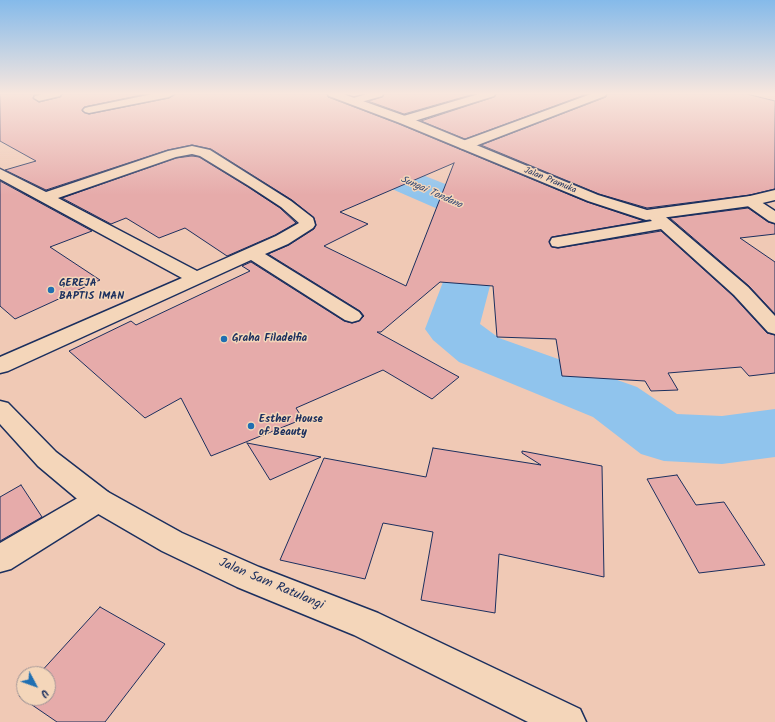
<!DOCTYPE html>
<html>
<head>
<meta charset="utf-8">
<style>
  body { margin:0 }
  #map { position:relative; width:775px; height:722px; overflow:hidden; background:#f0c9b5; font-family:Kalam,sans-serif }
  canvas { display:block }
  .north { position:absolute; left:16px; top:666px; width:40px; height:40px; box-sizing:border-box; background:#f4d6ba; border:1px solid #9d9395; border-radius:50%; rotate:131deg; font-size:11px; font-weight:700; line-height:16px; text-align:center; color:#1b2f5e }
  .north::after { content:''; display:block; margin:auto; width:14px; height:18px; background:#1f6fb2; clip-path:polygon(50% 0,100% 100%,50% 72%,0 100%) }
</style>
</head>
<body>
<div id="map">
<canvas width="775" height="722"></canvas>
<div class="north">U</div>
</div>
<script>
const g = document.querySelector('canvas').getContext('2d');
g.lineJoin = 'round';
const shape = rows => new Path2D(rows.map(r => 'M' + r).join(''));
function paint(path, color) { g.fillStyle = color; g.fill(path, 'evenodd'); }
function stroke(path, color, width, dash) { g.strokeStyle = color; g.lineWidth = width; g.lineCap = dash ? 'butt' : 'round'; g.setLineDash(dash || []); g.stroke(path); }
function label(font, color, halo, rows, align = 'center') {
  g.font = font + ' Kalam,sans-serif'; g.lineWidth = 3; g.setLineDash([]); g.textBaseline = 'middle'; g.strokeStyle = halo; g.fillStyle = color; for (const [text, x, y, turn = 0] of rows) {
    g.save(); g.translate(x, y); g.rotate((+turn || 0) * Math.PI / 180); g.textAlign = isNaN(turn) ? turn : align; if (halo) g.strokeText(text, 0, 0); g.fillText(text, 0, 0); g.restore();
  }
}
paint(shape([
  [335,142,347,145,478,197,500,234,491,282,480,324,499,338,637,387,677,414,722,416,775,409,775,457,722,464,664,461,641,454,593,417,459,362,433,340,425,329,443,282,456,234,447,213,323,159,318,152,323,145,335,142]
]), '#90c4ed');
const building = shape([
  [0,94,37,94,34,95,33,98,39,102,60,97,62,94,146,94,84,107,82,111,89,114,169,98,175,94,327,94,328,97,399,124,587,202,644,221,552,237,549,241,552,247,558,248,661,231,733,296,767,333,775,335,775,373,749,376,741,367,668,373,678,390,651,391,645,381,562,376,556,339,497,337,493,286,440,282,381,332,377,332,459,377,432,399,383,370,296,408,303,419,211,456,181,398,145,418,69,351,131,321,136,325,250,271,242,266,251,262,344,321,352,323,359,321,364,316,360,311,268,254,289,245,314,229,316,225,314,218,292,200,211,149,192,145,168,150,46,190,5,170,36,161,0,141,0,94],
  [454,163,406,286,324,246,368,224,340,212,454,163],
  [384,94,474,94,404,114,368,101,382,97,384,94],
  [496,94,587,94,465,139,421,121,494,97,496,94],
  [607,94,747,94,775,101,775,189,750,195,647,208,599,194,481,145,606,97,607,94],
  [192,156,199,157,248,187,280,208,296,223,275,235,227,256,185,228,159,238,126,218,111,224,62,198,176,158,192,156],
  [0,181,92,231,50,247,100,280,15,319,0,306,0,181],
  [748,208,768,222,775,224,775,234,740,238,775,262,775,314,749,286,670,218,748,208],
  [247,443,321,457,270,480,247,443],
  [433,448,541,465,522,453,522,451,602,466,604,577,499,554,495,613,421,600,433,532,383,523,365,579,280,560,324,458,426,477,433,448],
  [677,475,696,505,724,502,765,565,699,573,647,479,677,475],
  [21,485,42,517,0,541,0,497,21,485],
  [100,607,165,644,105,722,57,722,19,696,24,690,24,698,48,698,48,674,39,674,100,607]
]);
paint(building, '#e6abaa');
stroke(building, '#1b2f5e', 1);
const minor = shape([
  [43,94,61,94,60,96,39,101,34,98,35,96,43,94],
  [153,94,174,94,169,97,89,113,85,112,83,110,85,108,89,107,153,94],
  [367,94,383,94,382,96,354,104,348,101,350,99,367,94],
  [479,94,495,94,494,96,408,123,400,123,398,120,400,117,479,94],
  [591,94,606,94,605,96,470,148,465,149,460,148,459,145,460,142,591,94],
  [192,146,210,150,291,201,313,218,315,225,313,228,288,244,265,254,359,312,362,316,359,320,352,322,345,320,251,260,8,371,0,373,0,357,182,278,0,179,0,169,46,192,168,151,192,146],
  [192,154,200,156,249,186,281,207,299,223,276,236,197,271,58,198,176,157,192,154],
  [750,196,755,198,775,211,775,223,769,221,745,204,742,201,745,198,750,196],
  [654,210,660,212,748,287,775,316,775,334,768,332,734,295,661,229,558,247,552,246,550,242,552,238,558,237,652,221,646,215,648,212,654,210],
  [98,489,108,492,112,500,108,508,11,569,0,572,0,543,88,492,98,489]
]);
const tertiary = shape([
  [328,94,343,94,408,117,598,195,647,210,750,196,775,190,775,200,750,206,646,220,588,201,400,123,329,96,328,94]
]);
const primary = shape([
  [0,401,8,403,56,452,108,492,182,533,259,567,378,613,580,709,586,722,528,722,354,635,237,587,162,551,88,508,38,466,0,424,0,401]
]);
stroke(minor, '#1b2f5e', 3);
stroke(tertiary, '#1b2f5e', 3);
stroke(primary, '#1b2f5e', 3);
paint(minor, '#f4d6ba');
paint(tertiary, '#f4d6ba');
paint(primary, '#f4d6ba');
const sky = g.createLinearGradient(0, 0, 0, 195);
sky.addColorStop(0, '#85baea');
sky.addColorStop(0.48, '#f8e7de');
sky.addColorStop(1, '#f8e7de00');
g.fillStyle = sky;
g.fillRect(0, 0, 775, 195);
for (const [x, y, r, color] of [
  [51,290,4,"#1f6fb2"],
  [224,339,4,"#1f6fb2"],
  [251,426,4,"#1f6fb2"]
]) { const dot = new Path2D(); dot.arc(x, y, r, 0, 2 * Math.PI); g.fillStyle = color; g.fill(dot); stroke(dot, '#f4d6ba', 1.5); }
label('9px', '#1b2f5e', '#f4d6ba', [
  ["Jalan Pramuka",550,181,22]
]);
label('italic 10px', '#2d4573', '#f4d6ba', [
  ["Sungai Tondano",431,193,24]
]);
label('bold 11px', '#1b2f5e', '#f4d6ba', [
  ["GEREJA",59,284],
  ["BAPTIS IMAN",59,297],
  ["Graha Filadelfia",232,339],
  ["Esther House",259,420],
  ["of Beauty",259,433]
], 'left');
label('13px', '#1b2f5e', '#f4d6ba', [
  ["Jalan Sam Ratulangi",271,585,23]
]);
</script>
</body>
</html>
